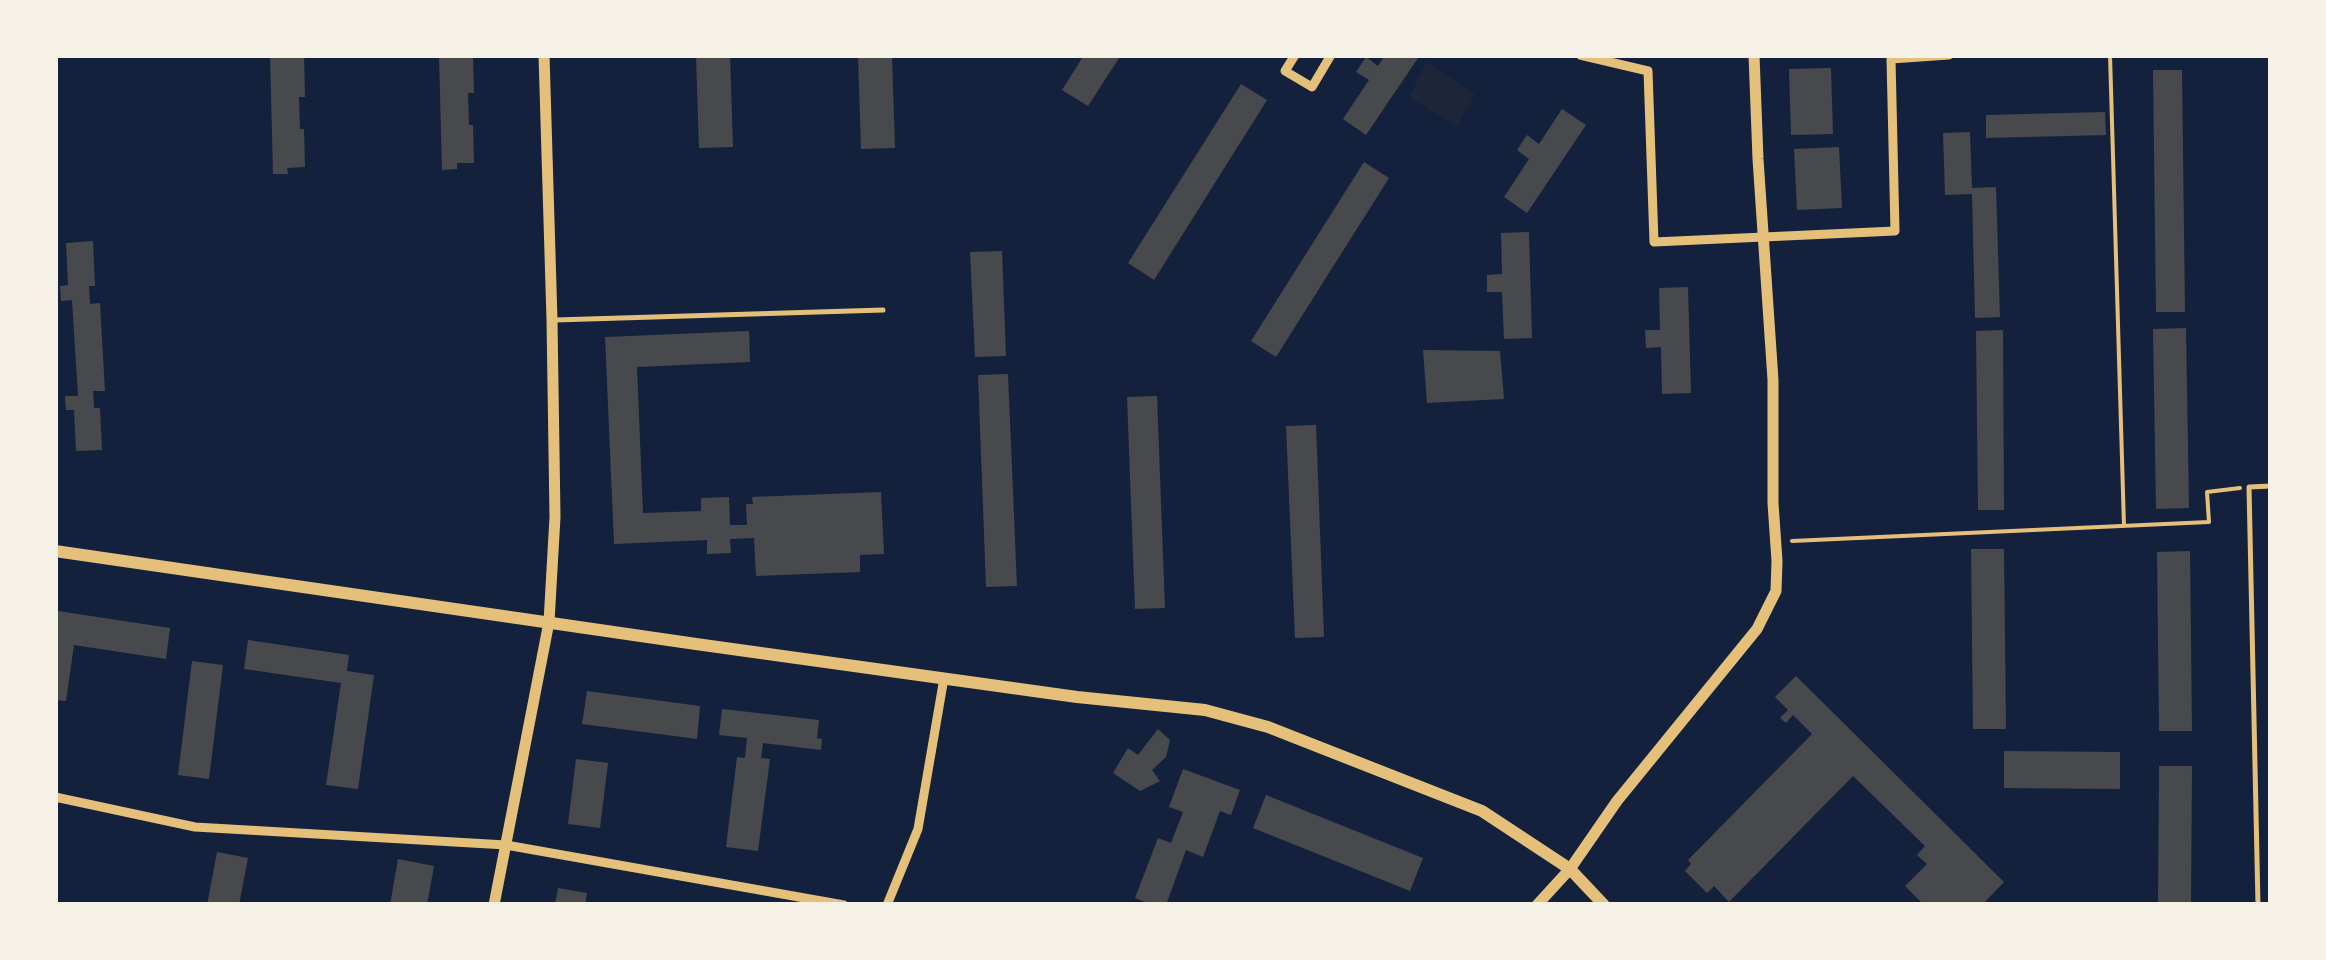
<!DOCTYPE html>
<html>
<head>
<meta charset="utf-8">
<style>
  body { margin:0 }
  #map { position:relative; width:2326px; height:960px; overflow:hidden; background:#14213d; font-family:"Space Grotesk",sans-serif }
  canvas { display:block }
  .frame { position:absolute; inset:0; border:58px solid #f6f1e7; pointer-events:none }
</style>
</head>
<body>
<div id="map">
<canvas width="2326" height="960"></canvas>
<div class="frame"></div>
</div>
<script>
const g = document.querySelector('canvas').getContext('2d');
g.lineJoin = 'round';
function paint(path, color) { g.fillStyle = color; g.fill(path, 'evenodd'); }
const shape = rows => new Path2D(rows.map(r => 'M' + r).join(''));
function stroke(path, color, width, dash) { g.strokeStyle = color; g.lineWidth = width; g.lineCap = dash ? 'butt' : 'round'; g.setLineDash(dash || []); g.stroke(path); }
paint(shape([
  [1426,62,1475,94,1457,126,1409,97]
]), '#1d2539');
paint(shape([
  [270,55,304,55,305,97,299,97,300,129,304,129,305,167,287,168,288,174,273,174],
  [439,55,473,55,474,93,468,93,469,125,473,125,474,163,457,163,457,169,442,170],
  [696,55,730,55,733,147,699,148],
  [858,55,892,55,895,148,861,149],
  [1084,55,1121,55,1088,106,1062,90],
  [1385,55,1420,55,1366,135,1343,119,1369,80,1356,72,1366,57,1378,66],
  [1831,68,1833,134,1791,135,1789,69],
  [2153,70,2182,70,2185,312,2156,312],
  [1241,84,1267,100,1154,280,1128,263],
  [1562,109,1586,125,1527,213,1504,197,1529,159,1517,150,1527,135,1539,144],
  [2105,112,2106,135,1986,138,1986,115],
  [1970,132,1972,188,1996,187,2000,317,1975,318,1972,194,1945,195,1943,133],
  [1839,147,1842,208,1797,210,1794,149],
  [1364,162,1389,178,1276,357,1251,341],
  [1529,232,1532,338,1504,339,1502,292,1487,292,1487,275,1502,274,1501,233],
  [93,241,95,286,89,286,90,304,100,303,105,391,93,391,94,408,100,408,102,450,76,451,74,410,66,410,65,396,78,396,72,300,61,301,60,286,68,285,66,243],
  [1002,251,1006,356,975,357,970,252],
  [1688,287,1691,393,1662,394,1661,347,1646,348,1645,330,1660,330,1659,288],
  [2186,328,2189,508,2156,509,2153,329],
  [2003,330,2004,510,1978,510,1976,331],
  [749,331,750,362,637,367,643,513,701,511,701,498,729,497,730,525,747,525,746,504,753,504,752,497,881,492,884,554,860,555,860,572,756,576,754,538,730,539,731,553,707,554,707,540,614,544,605,337],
  [1423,350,1500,351,1504,399,1427,403],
  [1008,374,1017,586,986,587,978,375],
  [1157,396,1165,608,1135,609,1127,397],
  [1316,425,1324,637,1295,638,1286,426],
  [1971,549,2004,549,2006,729,1973,729],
  [2190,551,2192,731,2159,731,2157,552],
  [58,611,170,628,166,659,74,645,66,701,55,700,55,633],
  [248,640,349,655,347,671,374,675,358,789,326,785,341,683,244,669],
  [192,661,223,665,209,779,178,775],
  [1796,676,2004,882,1982,905,1924,905,1905,886,1927,864,1917,855,1925,846,1853,776,1729,902,1714,886,1707,893,1685,871,1691,864,1688,860,1812,734,1793,715,1786,723,1780,718,1788,710,1775,697],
  [587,691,700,706,697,739,582,724],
  [722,709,819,720,817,738,822,739,821,750,763,743,761,758,770,759,758,851,726,847,737,757,745,758,747,738,719,735],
  [1158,729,1170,740,1166,757,1152,770,1160,781,1140,791,1113,773,1128,748,1138,755],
  [2004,751,2120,752,2120,789,2004,788],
  [576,759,608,763,600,828,568,824],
  [2159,766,2192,766,2191,905,2158,905],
  [1183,769,1240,790,1231,815,1220,811,1203,857,1186,850,1166,905,1153,905,1135,898,1158,838,1171,843,1183,812,1169,807],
  [1266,795,1423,858,1410,891,1253,828],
  [217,852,248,858,239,905,207,905],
  [398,859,434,866,427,905,390,905],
  [558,888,587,893,585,905,555,905]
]), '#48494c');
stroke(shape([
  [2110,55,2124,526],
  [1792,541,2209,522,2207,492,2240,488]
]), '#e5c07b', 4);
stroke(shape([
  [555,320,883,310],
  [2258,905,2249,487,2271,486]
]), '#e5c07b', 5);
stroke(shape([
  [1295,55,1285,71,1312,87,1331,55],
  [1580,55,1648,71,1654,242,1895,231,1891,59,1949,55],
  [55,797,195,827,506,845,844,905],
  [887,905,918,829,944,678]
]), '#e5c07b', 9);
stroke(shape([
  [494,905,549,622,555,517,552,320,544,55],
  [1537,905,1570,869,1617,801,1757,629,1776,591,1777,561,1773,503,1773,380,1758,159,1754,55]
]), '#e5c07b', 11);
stroke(shape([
  [55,551,696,644,1077,697,1205,710,1268,727,1482,811,1570,869,1604,905]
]), '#e5c07b', 12);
</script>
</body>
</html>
